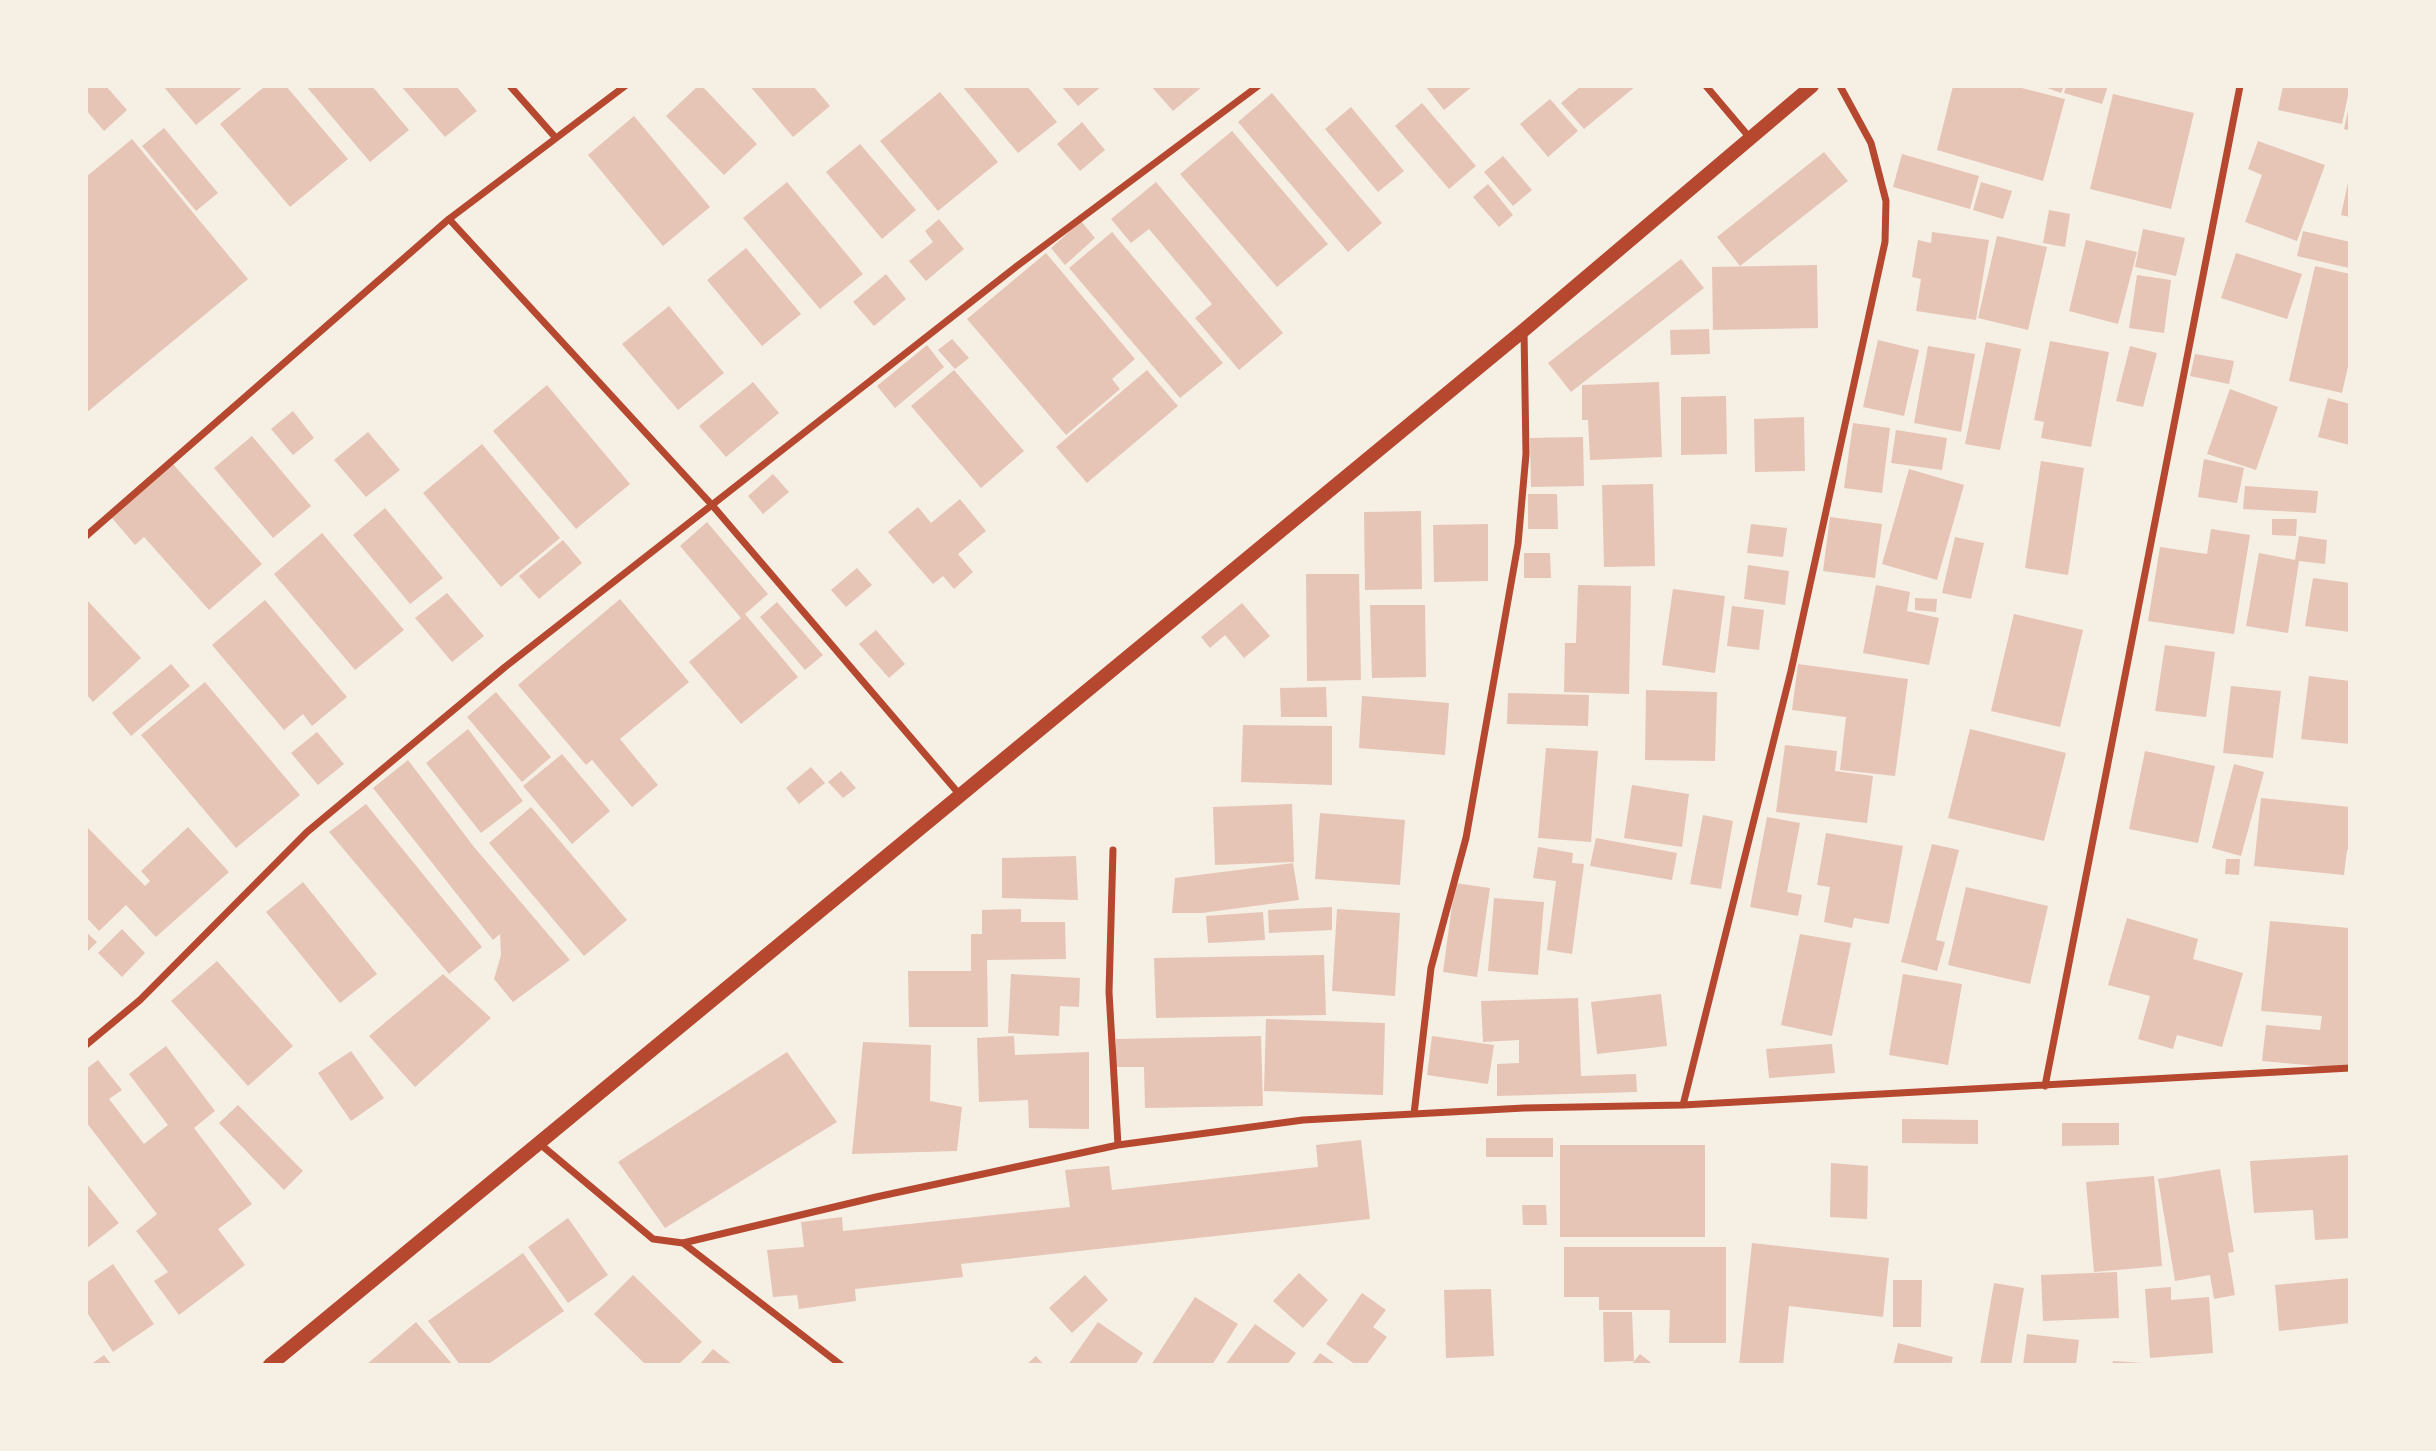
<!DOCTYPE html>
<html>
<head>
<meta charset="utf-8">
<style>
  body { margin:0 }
  #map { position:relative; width:2436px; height:1451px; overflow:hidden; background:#f6efe4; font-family:Commissioner,sans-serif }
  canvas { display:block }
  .frame { position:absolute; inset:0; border:88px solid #f6efe4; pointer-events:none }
</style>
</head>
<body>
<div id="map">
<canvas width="2436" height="1451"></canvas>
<div class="frame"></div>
</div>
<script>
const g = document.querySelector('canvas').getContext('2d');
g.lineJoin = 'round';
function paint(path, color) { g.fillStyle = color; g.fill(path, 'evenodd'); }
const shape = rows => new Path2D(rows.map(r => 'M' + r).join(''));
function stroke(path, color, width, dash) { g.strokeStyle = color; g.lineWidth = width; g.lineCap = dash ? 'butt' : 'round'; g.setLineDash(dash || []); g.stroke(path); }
paint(shape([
  [86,86,106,86,127,110,104,131,86,110],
  [163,86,244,86,196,125],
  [265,86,286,86,348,159,290,207,220,124],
  [306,86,372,86,409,130,370,162],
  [401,86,456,86,477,111,445,137],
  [698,86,702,86,757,144,724,175,666,116],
  [750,86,813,86,830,106,793,137],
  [962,86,1027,86,1057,122,1018,153],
  [1061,86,1102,86,1078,106],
  [1151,86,1203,86,1173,111],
  [1425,86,1473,86,1444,110],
  [1581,86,1636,86,1584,129,1561,103],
  [1953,86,2014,86,2065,99,2043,181,1937,150],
  [2042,86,2064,86,2061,93],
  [2066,86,2108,86,2102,104,2064,93],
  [2283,86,2350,86,2342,124,2278,110],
  [940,92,998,162,938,211,880,141],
  [1272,93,1382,223,1348,252,1238,122],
  [2113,94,2194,113,2171,209,2090,189],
  [1550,99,1578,131,1548,157,1520,124],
  [1422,103,1476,166,1449,189,1395,126],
  [2349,106,2350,106,2350,131,2344,129],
  [1351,107,1404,171,1378,192,1325,129],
  [634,116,710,207,663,246,588,155],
  [1082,122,1105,150,1080,171,1057,144],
  [164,128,218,193,196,211,142,146],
  [1232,131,1328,244,1277,287,1180,174],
  [132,139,248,279,86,413,86,177],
  [2258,141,2325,165,2297,241,2245,222,2262,175,2248,169],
  [860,144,916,210,882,239,826,172],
  [1824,152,1848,181,1740,266,1717,237],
  [1902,154,1979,176,1970,209,1893,187],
  [1503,156,1532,190,1513,206,1484,172],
  [2349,178,2350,178,2350,217,2341,215],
  [787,182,863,274,820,309,743,218],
  [1156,182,1283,333,1239,370,1195,318,1212,304,1149,229,1131,243,1111,219],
  [1981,182,2012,191,2003,219,1973,210],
  [1488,184,1513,215,1499,227,1473,197],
  [2049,210,2070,214,2065,247,2043,243],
  [939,219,964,249,926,281,909,261,933,242,925,231],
  [1081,221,1095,238,1065,265,1051,248],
  [2143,229,2185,238,2176,276,2135,267],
  [2303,231,2350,242,2349,268,2297,256],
  [1112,232,1223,363,1180,398,1069,268],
  [1932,232,1989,240,1976,320,1916,311,1921,279,1912,277,1918,240,1931,243],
  [1997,236,2047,247,2028,330,1978,318],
  [2086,240,2137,252,2118,324,2069,311],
  [746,248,801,314,762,346,707,280],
  [1046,253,1135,359,1112,379,1120,389,1066,435,967,319],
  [2236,253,2302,274,2287,319,2221,298],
  [1681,259,1704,288,1571,392,1548,363],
  [1817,265,1818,328,1713,330,1712,267],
  [2315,266,2350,274,2350,358,2342,393,2289,381],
  [886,274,906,299,874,326,853,302],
  [2137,275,2171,280,2164,333,2129,328],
  [669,306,724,373,678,410,622,344],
  [1709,329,1710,354,1671,355,1670,330],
  [952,339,969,358,955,369,938,350],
  [1878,340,1919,350,1904,416,1863,407],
  [2050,341,2109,352,2091,447,2041,438,2044,422,2034,420],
  [1986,342,2021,349,2000,450,1965,444],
  [927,345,944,367,895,408,877,386],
  [1928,346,1975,354,1961,432,1914,423],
  [2130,346,2157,353,2143,407,2116,401],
  [2195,354,2234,361,2229,384,2190,376],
  [954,370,1024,451,981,488,911,406],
  [1147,370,1178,406,1087,483,1056,447],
  [753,382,779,413,726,457,699,426],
  [1659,382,1662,457,1590,460,1588,420,1582,420,1582,385],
  [547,385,630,484,576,529,493,431],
  [2230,389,2278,407,2256,470,2207,454],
  [1726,396,1727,454,1681,455,1681,397],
  [2328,398,2350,404,2350,445,2318,437],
  [293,411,314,438,293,455,271,429],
  [1804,417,1805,471,1755,472,1754,419],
  [1853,423,1890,428,1882,493,1844,488],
  [1896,430,1947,438,1942,470,1891,463],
  [368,432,400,470,366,497,334,460],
  [252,436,311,506,273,538,214,468],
  [1583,437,1584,486,1531,487,1530,438],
  [482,444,560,538,501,587,423,493],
  [2204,459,2244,468,2237,503,2198,497],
  [2041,461,2084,468,2068,575,2025,568],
  [173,464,262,564,209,610,144,537,135,545,112,518],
  [1909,469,1964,485,1937,580,1882,564],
  [773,474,789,492,763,514,748,496],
  [1653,484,1655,566,1604,567,1602,485],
  [2245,486,2318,491,2316,513,2243,509],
  [1528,494,1557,494,1558,529,1528,529],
  [960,499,986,531,958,554,973,572,954,589,943,576,933,584,888,532,918,507,931,523],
  [385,508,443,578,410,604,353,535],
  [1421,511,1422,589,1365,590,1364,512],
  [1830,517,1882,524,1875,578,1823,571],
  [2272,519,2297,519,2296,536,2272,535],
  [707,522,768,594,745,614,798,677,741,724,689,662,741,618,680,546],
  [1488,524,1488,581,1434,582,1433,525],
  [1751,524,1787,528,1783,557,1747,553],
  [2211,529,2250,535,2234,634,2148,621,2160,547,2207,554],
  [322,533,404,630,355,670,274,574],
  [2299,536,2327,540,2325,564,2299,561,2288,633,2246,626,2259,553,2295,560],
  [1955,537,1984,543,1971,599,1942,593],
  [563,540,582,563,539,599,519,576],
  [1524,553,1550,553,1551,578,1524,578],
  [1748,565,1789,571,1785,605,1744,599],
  [857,568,872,585,846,607,831,590],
  [1306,574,1359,574,1361,680,1307,681],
  [2313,578,2350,583,2350,632,2305,626],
  [1578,585,1631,586,1629,694,1564,692,1565,643,1576,643],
  [1876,585,1910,592,1907,611,1939,618,1929,665,1863,653],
  [1673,589,1725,596,1715,673,1662,665],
  [447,593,484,636,452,662,415,618],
  [1915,598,1937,599,1936,612,1915,610],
  [86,599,141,658,93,702,86,694],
  [620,599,689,682,620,739,658,785,632,807,592,760,586,765,518,685],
  [265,600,347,697,312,726,303,714,284,730,212,645],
  [777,602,823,655,805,670,760,617],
  [1242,603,1270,636,1244,658,1225,635,1210,648,1201,637],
  [1370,605,1425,605,1426,677,1372,678],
  [1732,606,1764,610,1759,650,1727,646],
  [2014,614,2083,630,2060,727,1991,711],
  [876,630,905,664,889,678,859,644],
  [2165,645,2215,652,2206,717,2155,711],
  [171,664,190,686,131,736,112,713],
  [1798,664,1908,679,1895,776,1840,770,1846,717,1792,710],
  [2309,676,2350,681,2350,744,2301,739],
  [205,682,300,795,236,848,141,735],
  [2231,686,2281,691,2273,758,2223,753],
  [1326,687,1327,717,1281,717,1280,688],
  [1646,690,1717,692,1715,761,1645,760],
  [496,692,551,757,522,782,467,717],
  [1508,693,1589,695,1588,726,1507,724],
  [1362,696,1449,703,1445,755,1359,748],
  [1243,725,1332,726,1332,785,1241,782],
  [468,729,523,801,481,833,426,763],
  [1970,729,2066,753,2044,841,1948,818],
  [317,732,344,764,318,785,291,753],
  [1785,745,1837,751,1835,771,1873,776,1867,823,1776,812],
  [1546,748,1598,751,1591,842,1538,838],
  [2145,751,2215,766,2198,843,2129,829],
  [562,754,610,811,572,844,523,786],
  [408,760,474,847,570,960,513,1002,494,979,501,955,500,934,493,940,373,788],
  [2234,764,2264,772,2241,856,2212,848],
  [811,767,825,783,799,804,786,788],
  [841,771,856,788,843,798,828,782],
  [1632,785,1689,794,1682,847,1624,838],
  [2261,798,2350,807,2350,850,2347,850,2344,875,2254,866],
  [366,804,482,947,449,974,329,832],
  [1292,804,1294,862,1215,865,1213,807],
  [531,807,627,920,584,956,489,843],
  [1320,813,1405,820,1400,885,1315,879],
  [1703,815,1733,821,1721,889,1690,884],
  [1767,817,1800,823,1787,892,1802,895,1798,916,1750,907],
  [86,826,145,886,150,881,141,871,188,827,229,872,156,937,126,905,99,931,86,917],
  [1826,833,1903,846,1889,924,1854,918,1852,928,1824,922,1830,887,1817,885],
  [1596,838,1677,853,1672,880,1590,866],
  [1932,844,1959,850,1936,940,1945,942,1937,971,1901,962],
  [1538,847,1573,853,1572,863,1584,864,1572,954,1547,950,1556,881,1533,878],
  [1076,856,1078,900,1002,898,1002,858],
  [2226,859,2240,859,2239,875,2225,874],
  [1293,863,1299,900,1202,913,1172,913,1175,878],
  [303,882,377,974,340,1003,266,912],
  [1455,883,1490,888,1477,977,1443,972],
  [1966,887,2048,906,2030,984,1948,965],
  [1494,898,1544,902,1538,975,1488,971],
  [1332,907,1332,930,1269,933,1268,910],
  [1021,909,1021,922,1065,922,1066,959,987,960,988,1027,909,1027,908,971,971,971,971,934,982,934,982,910],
  [1337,909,1400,913,1395,996,1332,991],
  [1263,912,1265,940,1208,943,1206,916],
  [2127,918,2198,939,2193,959,2243,973,2222,1047,2177,1035,2173,1049,2138,1039,2150,996,2108,985],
  [2270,921,2350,928,2350,1069,2262,1061,2266,1025,2320,1030,2322,1016,2261,1011],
  [122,929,145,953,122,977,98,953],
  [86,932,97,942,86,953],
  [1800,934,1851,943,1832,1036,1781,1025],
  [1324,955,1326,1015,1156,1018,1154,958],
  [217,961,293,1046,248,1086,171,1001],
  [443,974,491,1018,415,1087,369,1036],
  [1011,974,1080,978,1079,1007,1060,1006,1059,1036,1008,1033],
  [1903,974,1962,984,1948,1065,1889,1055],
  [1661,994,1667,1046,1597,1054,1591,1002],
  [1578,998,1581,1076,1636,1074,1637,1092,1497,1096,1497,1064,1519,1063,1519,1040,1483,1042,1481,1001],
  [1266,1019,1385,1023,1383,1095,1264,1091],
  [1014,1036,1015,1055,1089,1052,1089,1129,1029,1128,1028,1100,979,1102,977,1038],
  [1261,1036,1263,1106,1145,1108,1144,1067,1116,1067,1116,1039],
  [1432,1036,1494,1045,1488,1084,1427,1075],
  [863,1042,931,1045,930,1101,962,1107,957,1151,852,1154],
  [1832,1044,1835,1073,1769,1078,1766,1049],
  [166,1046,215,1111,194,1128,252,1204,218,1229,245,1265,179,1315,154,1281,168,1272,136,1231,157,1214,86,1122,86,1069,98,1060,122,1090,109,1099,144,1144,168,1125,129,1074],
  [351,1051,384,1098,351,1121,318,1073],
  [787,1052,837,1122,665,1228,618,1162],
  [238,1105,303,1171,284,1190,219,1123],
  [1902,1119,1978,1120,1978,1144,1902,1143],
  [2062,1123,2119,1123,2119,1145,2062,1146],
  [1486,1138,1553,1138,1553,1157,1486,1157],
  [1361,1140,1370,1219,961,1264,963,1277,855,1289,856,1301,799,1309,797,1295,773,1297,767,1250,804,1247,801,1222,842,1217,843,1231,1070,1207,1065,1170,1109,1166,1112,1190,1318,1167,1316,1145],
  [1560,1145,1705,1145,1705,1237,1560,1237],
  [2350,1155,2350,1238,2315,1240,2313,1210,2254,1213,2250,1161],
  [1831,1163,1868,1166,1867,1219,1830,1217],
  [2220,1169,2234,1252,2228,1253,2235,1295,2214,1299,2210,1275,2175,1281,2158,1179],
  [2154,1176,2162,1266,2094,1272,2086,1182],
  [86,1183,119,1223,86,1249],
  [1522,1205,1546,1205,1547,1225,1523,1225],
  [568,1218,608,1275,568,1303,528,1247],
  [1752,1243,1889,1258,1883,1317,1789,1306,1783,1365,1739,1365],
  [1564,1247,1726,1247,1726,1343,1669,1343,1670,1310,1599,1310,1599,1297,1564,1297],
  [523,1253,564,1311,487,1365,460,1365,428,1321],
  [113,1264,154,1324,113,1352,86,1311,86,1283],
  [2117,1272,2119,1318,2043,1321,2041,1275],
  [1299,1273,1328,1300,1303,1328,1273,1301],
  [633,1275,702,1342,678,1365,646,1365,594,1314],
  [1085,1275,1108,1300,1072,1333,1049,1308],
  [2350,1278,2350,1323,2279,1331,2275,1285],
  [1893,1280,1922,1280,1921,1327,1893,1327],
  [1994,1283,2024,1288,2011,1365,1980,1365],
  [2171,1287,2171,1300,2209,1297,2213,1353,2150,1358,2145,1289],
  [1491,1289,1494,1356,1446,1358,1444,1290],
  [1362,1293,1386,1310,1373,1327,1387,1337,1366,1365,1356,1365,1326,1344],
  [1195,1297,1238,1324,1212,1365,1151,1365],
  [1603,1312,1632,1312,1634,1361,1604,1362],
  [416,1322,453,1365,366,1365],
  [1098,1322,1143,1353,1135,1365,1068,1365],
  [1255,1324,1296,1353,1287,1365,1225,1365],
  [2027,1334,2079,1340,2076,1365,2023,1365],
  [1898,1343,1953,1357,1951,1365,1893,1365],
  [713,1349,733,1365,699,1365],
  [1320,1353,1337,1365,1311,1365],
  [1640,1354,1654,1365,1631,1365],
  [104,1355,112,1365,90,1365],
  [1036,1356,1044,1365,1026,1365],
  [2113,1361,2144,1363,2144,1365,2112,1365]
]), '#e6c5b7');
stroke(shape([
  [510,86,555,137],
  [1706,86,1750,138],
  [449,219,712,505,960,795],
  [86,536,449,219,625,86],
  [1113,850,1109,992,1118,1145],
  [86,1045,140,1000,307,832,505,667,1017,266,1258,86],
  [2045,1086,2240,86],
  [1683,1105,1791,671,1885,242,1886,201,1871,143,1840,86],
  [1414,1114,1431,968,1466,838,1518,544,1526,454,1524,330],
  [540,1144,653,1239,683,1243,876,1197,1118,1145,1303,1120,1524,1108,1683,1105,2350,1068],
  [683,1243,841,1365]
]), '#b5482f', 7);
stroke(shape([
  [270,1365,1524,330,1812,86]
]), '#b5482f', 14);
</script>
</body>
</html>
